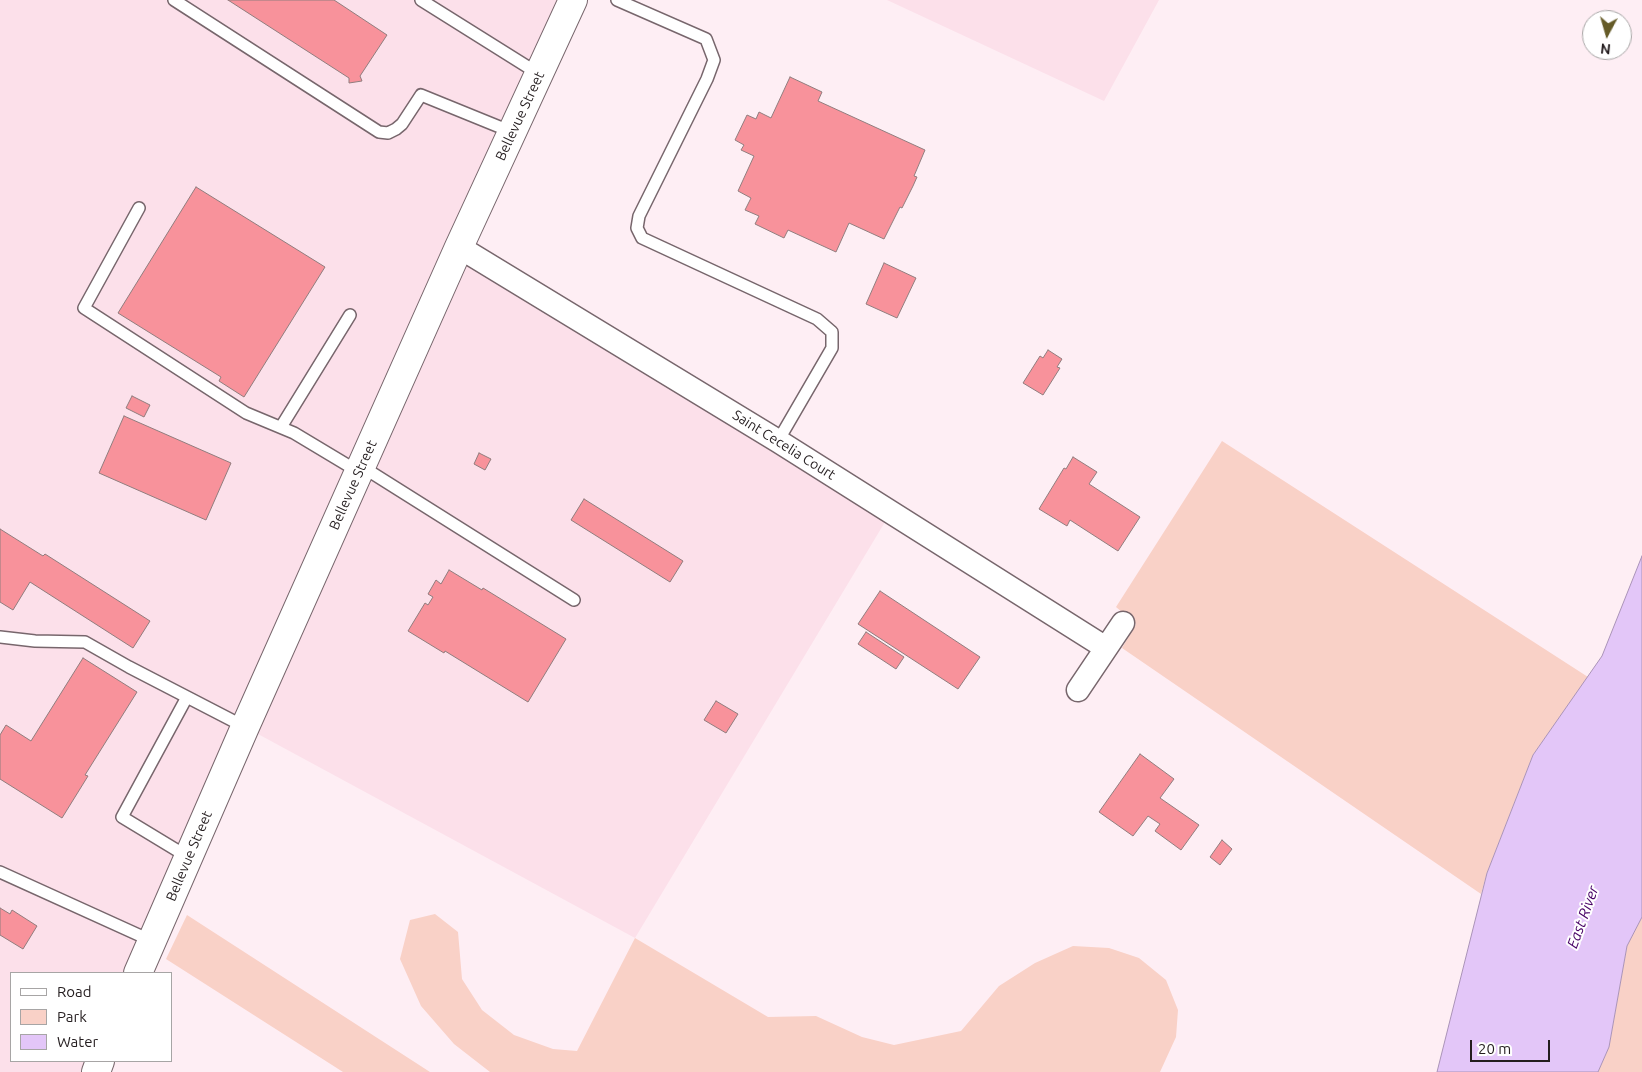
<!DOCTYPE html>
<html>
<head>
<meta charset="utf-8">
<style>
  body { margin:0 }
  #map { position:relative; width:1642px; height:1072px; overflow:hidden; background:#feeef4; font-family:Ubuntu,sans-serif }
  canvas { display:block }
  .legend { position:absolute; left:10px; top:972px; width:162px; height:90px; box-sizing:border-box; background:#fff; border:1px solid #a7a5a5; margin:0; padding:6px 9px; list-style:none; font-size:15px; color:#241d1f }
  .legend li { display:flex; align-items:center; gap:10px; height:25px }
  .legend b { width:25px; border:1px solid #a7a5a5 }
  .north { position:absolute; left:1582px; top:10px; width:50px; height:50px; box-sizing:border-box; background:#fff; border:1px solid #a7a5a5; border-radius:50%; rotate:186deg; font-size:14px; font-weight:700; line-height:20px; text-align:center; color:#241d1f }
  .north::after { content:''; display:block; margin:auto; width:18px; height:22px; background:#655b28; clip-path:polygon(50% 0,100% 100%,50% 72%,0 100%) }
  .scale { position:absolute; left:1470px; top:1040px; width:80px; height:22px; box-sizing:border-box; border:2px solid #241d1f; border-top:0; padding-left:6px; font-size:15px; line-height:18px; white-space:nowrap; color:#241d1f; -webkit-text-stroke:4px #fff; paint-order:stroke }
</style>
</head>
<body>
<div id="map">
<canvas width="1642" height="1072"></canvas>
<ul class="legend">
<li><b style="height:6px;background:#fff"></b>Road</li>
<li><b style="height:14px;background:#f9d1c7"></b>Park</li>
<li><b style="height:14px;background:#e3c6f8"></b>Water</li>
</ul>
<div class="north">N</div>
<div class="scale">20 m</div>
</div>
<script>
const g = document.querySelector('canvas').getContext('2d');
g.lineJoin = 'round';
function paint(path, color) { g.fillStyle = color; g.fill(path, 'evenodd'); }
const shape = rows => new Path2D(rows.map(r => 'M' + r).join(''));
function stroke(path, color, width, dash) { g.strokeStyle = color; g.lineWidth = width; g.lineCap = dash ? 'butt' : 'round'; g.setLineDash(dash || []); g.stroke(path); }
function label(font, color, halo, rows, align = 'center') {
  g.font = font + ' Ubuntu,sans-serif'; g.lineWidth = 4; g.setLineDash([]); g.textBaseline = 'middle'; g.strokeStyle = halo; g.fillStyle = color; for (const [text, x, y, turn = 0] of rows) {
    g.save(); g.translate(x, y); g.rotate((+turn || 0) * Math.PI / 180); g.textAlign = isNaN(turn) ? turn : align; if (halo) g.strokeText(text, 0, 0); g.fillText(text, 0, 0); g.restore();
  }
}
paint(shape([
  [0,0,573,0,459,247,891,512,635,938,245,727,138,973,11,973,11,1061,100,1061,96,1072,0,1072],
  [887,0,1159,0,1104,101]
]), '#fce0ea');
paint(shape([
  [1222,441,1588,677,1533,755,1487,873,1481,894,1122,648,1136,624,1116,607],
  [435,914,458,932,462,979,482,1010,514,1035,553,1049,577,1051,635,938,768,1017,816,1016,862,1037,894,1045,961,1031,999,986,1035,963,1073,946,1109,948,1139,958,1166,980,1178,1010,1176,1037,1160,1072,490,1072,454,1044,421,1006,400,959,410,920],
  [187,915,430,1072,343,1072,166,959],
  [1642,917,1642,1072,1598,1072,1609,1047,1627,946]
]), '#f9d1c7');
const water = shape([
  [1642,556,1642,917,1627,946,1609,1047,1598,1072,1437,1072,1487,873,1533,755,1602,656,1642,556]
]);
paint(water, '#e3c6f8');
stroke(water, '#aa93b7', 1);
const building = shape([
  [228,0,334,0,387,35,360,76,362,81,349,83,349,78,228,0],
  [790,77,822,92,818,101,925,150,914,176,917,177,913,186,902,208,900,207,884,239,849,223,836,252,788,230,784,238,755,224,759,216,745,210,751,198,738,191,754,156,741,150,744,145,735,140,747,115,756,119,759,112,771,118,790,77],
  [196,187,325,267,244,397,219,381,221,377,118,313,196,187],
  [884,263,916,278,897,318,866,304,884,263],
  [1048,350,1062,359,1057,367,1060,368,1043,395,1023,383,1040,356,1043,358,1048,350],
  [132,396,150,405,144,417,126,408,132,396],
  [124,416,231,463,206,520,99,473,124,416],
  [479,453,491,459,485,470,474,464,479,453],
  [1073,457,1097,472,1089,484,1140,517,1118,551,1070,520,1067,526,1039,509,1064,468,1066,469,1073,457],
  [584,499,683,561,670,582,571,520,584,499],
  [0,529,43,556,45,554,150,621,133,648,30,582,13,610,0,602,0,529],
  [449,570,482,590,483,588,566,639,528,702,445,651,444,653,408,631,425,603,428,605,433,597,428,594,436,580,441,584,449,570],
  [880,591,980,657,958,689,858,624,880,591],
  [866,632,904,657,896,669,858,644,866,632],
  [83,658,137,692,85,775,88,776,62,818,0,779,0,735,6,725,31,741,83,658],
  [716,701,738,714,726,733,704,720,716,701],
  [1140,754,1174,779,1160,798,1199,825,1181,850,1155,831,1160,824,1148,816,1133,836,1099,812,1140,754],
  [1222,840,1232,849,1220,865,1210,857,1222,840],
  [0,908,10,914,12,910,37,926,23,949,0,935,0,908]
]);
paint(building, '#f8929b');
stroke(building, '#917d7e', 1);
const lane = shape([
  [174,0,379,132,388,133,396,129,402,124,421,95,512,132],
  [421,0,539,74],
  [617,0,706,39,714,60,707,79,639,216,637,228,642,238,817,319,832,332,832,348,778,441],
  [139,208,84,308,246,413,294,433,359,472],
  [281,427,350,315],
  [361,466,574,600],
  [0,637,35,641,85,642,129,667,245,727],
  [187,697,122,817,188,857],
  [0,872,152,941]
]);
const street = shape([
  [459,247,778,441,1106,648],
  [1078,690,1123,623]
]);
const secondary = shape([
  [138,973,245,727,459,247,573,0],
  [96,1072,100,1061]
]);
stroke(lane, '#77666c', 14);
stroke(street, '#77666c', 25);
stroke(secondary, '#77666c', 30);
stroke(lane, '#fff', 11);
stroke(street, '#fff', 22);
stroke(secondary, '#fff', 28);
label('14px', '#241d1f', '#fff', [
  ["Bellevue Street",520,116,-65],
  ["Saint Cecelia Court",784,445,32],
  ["Bellevue Street",353,485,-66],
  ["Bellevue Street",189,856,-67]
]);
label('italic 15px', '#460065', '#fff', [
  ["East River",1583,917,-70]
]);
</script>
</body>
</html>
